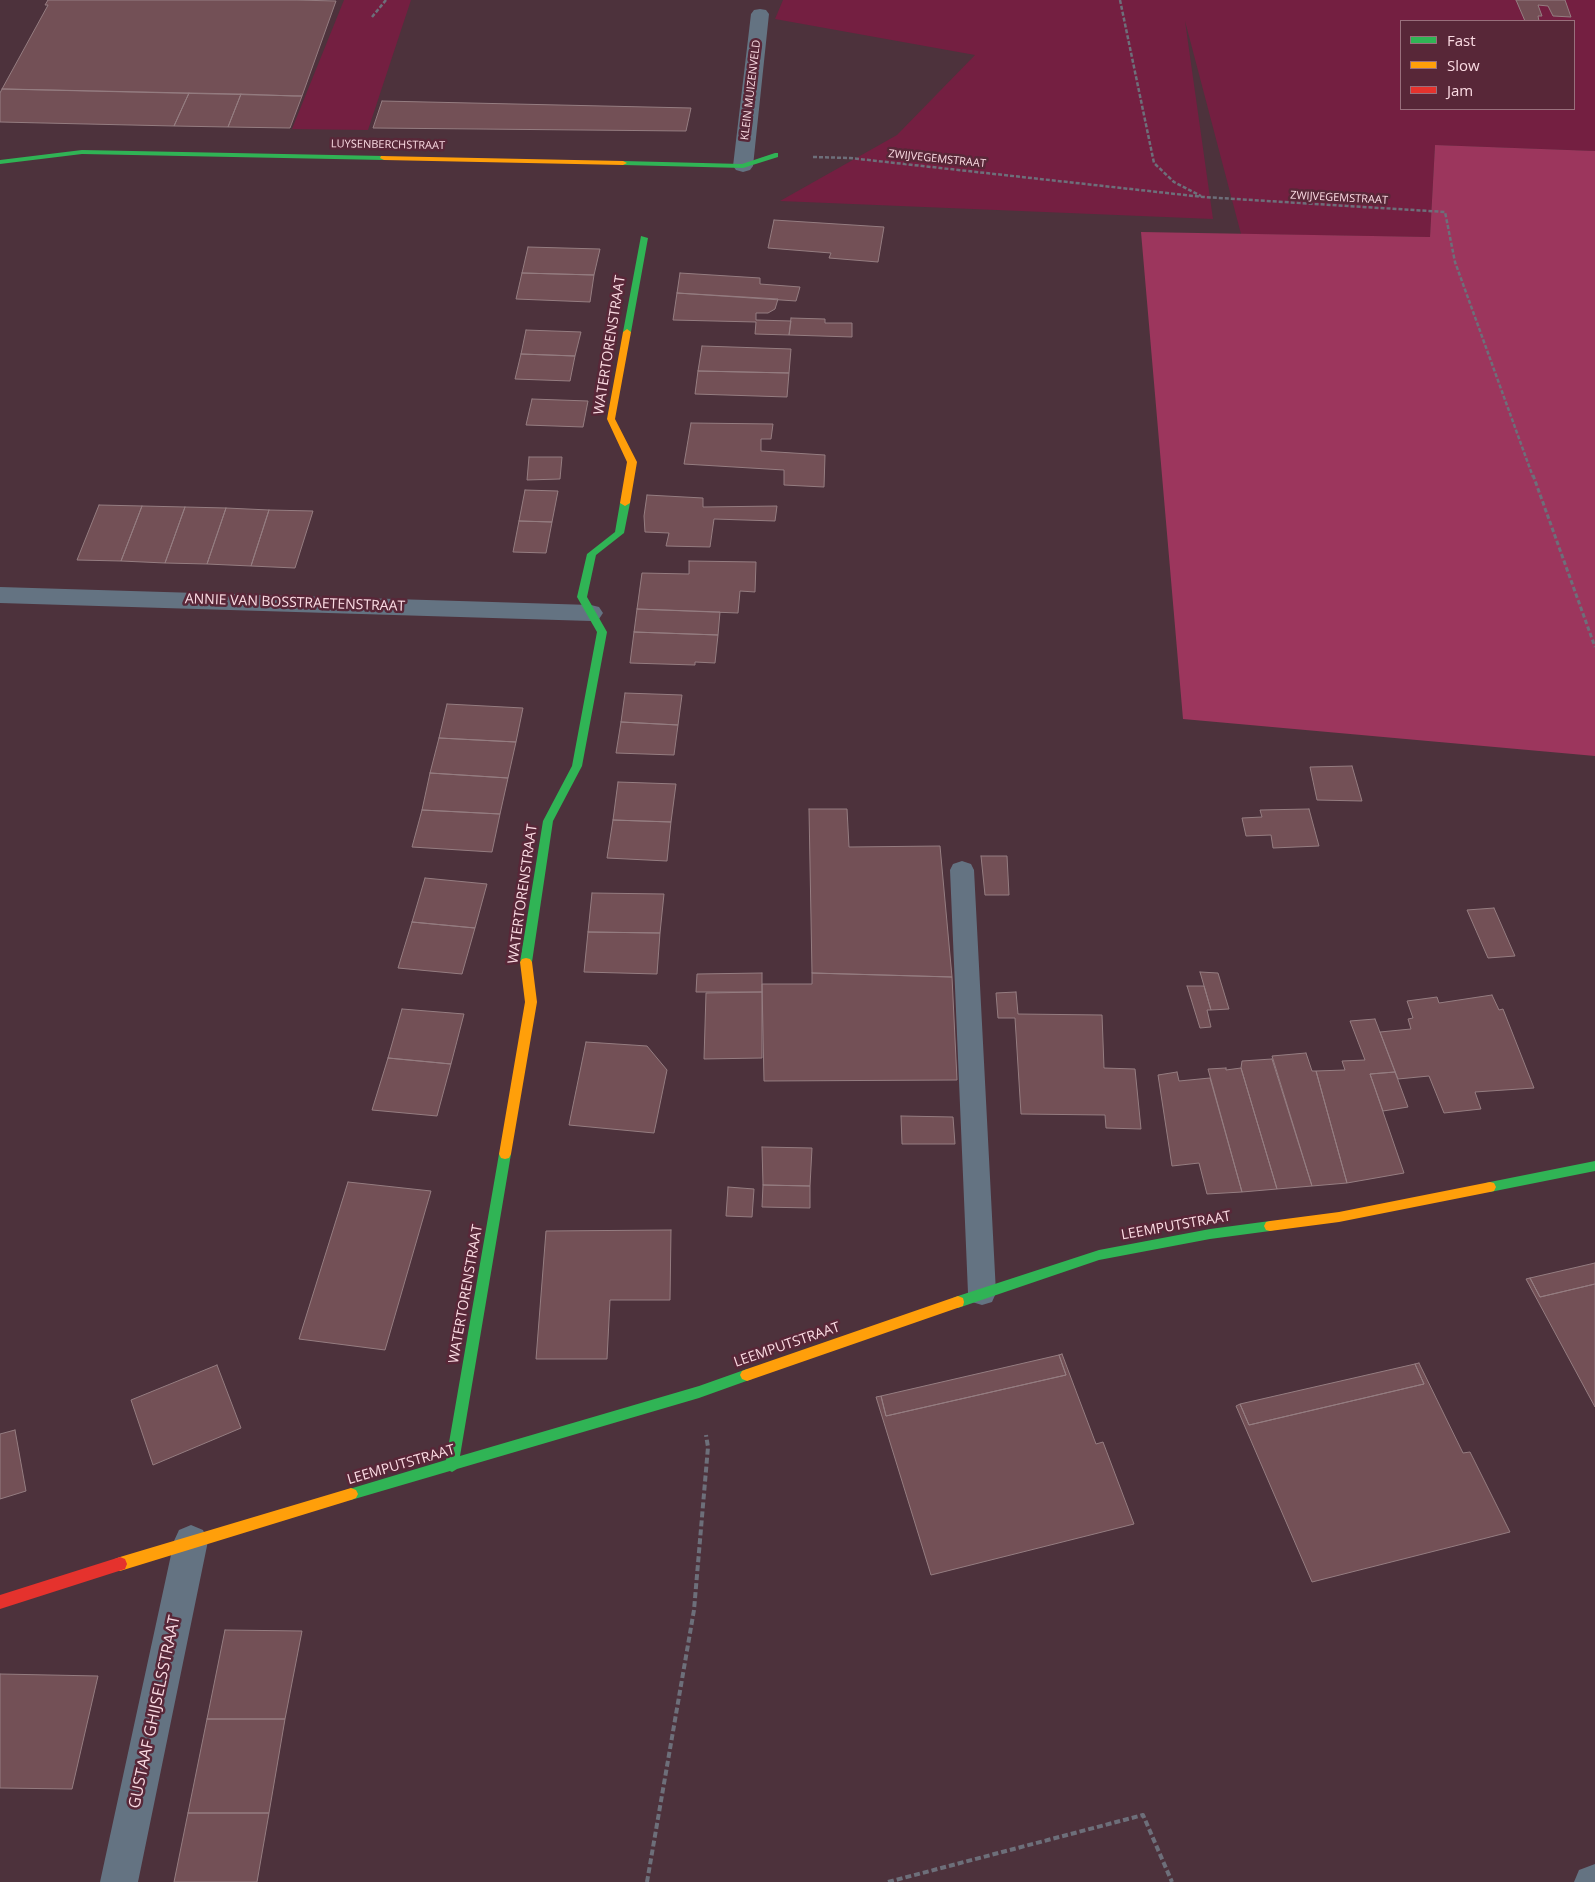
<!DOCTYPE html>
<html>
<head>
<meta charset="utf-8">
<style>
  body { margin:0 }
  #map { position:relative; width:1595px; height:1882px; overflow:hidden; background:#4d323c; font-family:"Open Sans",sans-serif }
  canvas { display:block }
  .legend { position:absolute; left:1400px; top:20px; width:175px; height:90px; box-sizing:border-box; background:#582738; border:1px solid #996f7c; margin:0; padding:6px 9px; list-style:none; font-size:15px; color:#fbdbe3 }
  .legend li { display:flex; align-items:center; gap:10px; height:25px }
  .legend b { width:25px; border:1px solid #996f7c }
</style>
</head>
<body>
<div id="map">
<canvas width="1595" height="1882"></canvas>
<ul class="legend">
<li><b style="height:6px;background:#30b455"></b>Fast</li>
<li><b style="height:6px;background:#ff9f0a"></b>Slow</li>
<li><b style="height:6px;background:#e5322d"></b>Jam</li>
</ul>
</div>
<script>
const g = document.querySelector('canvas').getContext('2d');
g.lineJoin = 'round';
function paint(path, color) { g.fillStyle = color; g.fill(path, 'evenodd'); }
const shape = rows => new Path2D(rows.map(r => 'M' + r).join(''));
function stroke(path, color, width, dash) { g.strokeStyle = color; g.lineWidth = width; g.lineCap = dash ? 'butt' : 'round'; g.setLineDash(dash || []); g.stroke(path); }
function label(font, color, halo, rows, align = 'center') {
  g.font = font + ' "Open Sans",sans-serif'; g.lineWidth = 5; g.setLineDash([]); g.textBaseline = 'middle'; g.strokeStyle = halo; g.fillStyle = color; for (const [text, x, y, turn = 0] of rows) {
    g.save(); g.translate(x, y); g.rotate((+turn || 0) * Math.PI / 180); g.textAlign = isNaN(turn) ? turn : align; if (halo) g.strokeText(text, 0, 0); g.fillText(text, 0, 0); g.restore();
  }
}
paint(shape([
  [344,0,411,0,368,130,292,129],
  [783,0,1595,0,1595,151,1435,145,1430,237,1241,234,1185,21,1213,219,780,201,897,135,975,55,775,19],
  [1401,21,1574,21,1574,109,1401,109]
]), '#741f41');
paint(shape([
  [1435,145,1595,151,1595,756,1183,719,1141,232,1430,237]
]), '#9c365d');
const building = shape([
  [48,0,296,0,336,1,302,96,2,89,47,7,48,5,45,5,48,0],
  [1516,0,1565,0,1571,17,1553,16,1548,6,1538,5,1542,16,1538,16,1539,21,1525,21,1516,0],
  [2,89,6,89,189,93,174,126,0,122,0,93,2,89],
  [189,93,241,94,228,127,174,126,189,93],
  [241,94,293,96,302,96,290,128,228,127,241,94],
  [382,101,691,108,686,131,373,128,382,101],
  [774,220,884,227,878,262,829,258,831,253,768,248,774,220],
  [528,247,600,249,594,275,522,273,528,247],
  [522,273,594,275,590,302,516,299,522,273],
  [680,273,760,278,760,284,800,287,796,301,677,293,680,273],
  [677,293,778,299,775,309,768,313,756,313,756,320,791,321,789,335,755,334,756,322,673,320,677,293],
  [791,318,825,319,825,323,852,323,852,337,789,335,791,318],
  [526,330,581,332,575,356,521,354,526,330],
  [702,346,791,349,789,373,698,371,702,346],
  [521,354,575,356,570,381,515,379,521,354],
  [698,371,789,373,787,397,695,394,698,371],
  [532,399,588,401,583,427,526,425,532,399],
  [691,423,773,424,771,439,761,439,761,451,825,455,824,487,784,485,784,470,684,464,691,423],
  [529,457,562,457,560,479,527,480,529,457],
  [525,490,558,491,552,522,519,521,525,490],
  [647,495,703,498,703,507,777,506,775,521,714,519,710,547,666,546,669,533,645,532,644,516,647,495],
  [99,505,142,506,121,561,77,560,99,505],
  [142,506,185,507,165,563,121,561,142,506],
  [185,507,226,508,207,564,165,563,185,507],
  [226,508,269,510,251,566,207,564,226,508],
  [269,510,313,511,295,568,251,566,269,510],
  [519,521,552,522,546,553,513,552,519,521],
  [689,561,756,562,755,592,740,591,738,613,637,609,642,573,689,574,689,561],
  [637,609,720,612,718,635,634,632,637,609],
  [634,632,718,635,715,663,695,662,695,665,630,663,634,632],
  [625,693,682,695,678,725,621,722,625,693],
  [447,704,523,708,516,742,439,738,447,704],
  [621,722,678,725,674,755,616,753,621,722],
  [439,738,516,742,508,778,430,773,439,738],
  [1352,766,1362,801,1317,800,1310,767,1352,766],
  [430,773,508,778,500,814,422,810,430,773],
  [618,782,676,784,671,822,613,820,618,782],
  [809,809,847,809,849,847,940,846,952,977,812,973,809,809],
  [1309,809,1319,846,1273,848,1271,835,1246,836,1242,818,1262,817,1260,810,1309,809],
  [422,810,500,814,492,852,412,847,422,810],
  [613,820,671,822,667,861,607,858,613,820],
  [981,856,1007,856,1009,895,985,895,981,856],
  [425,878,487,884,475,928,412,922,425,878],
  [592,893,664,894,660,933,588,932,592,893],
  [1494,908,1515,956,1488,958,1467,910,1494,908],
  [412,922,475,928,462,974,398,968,412,922],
  [588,932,660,933,657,974,584,972,588,932],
  [1200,972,1218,973,1229,1009,1211,1010,1200,972],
  [762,973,762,992,696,992,697,974,762,973],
  [812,973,952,977,957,1080,764,1081,762,984,812,984,812,973],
  [1187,986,1204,986,1211,1010,1207,1010,1211,1027,1200,1028,1187,986],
  [762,992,762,1058,704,1059,706,993,762,992],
  [1016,992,1018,1014,1102,1015,1104,1068,1135,1069,1141,1129,1106,1128,1105,1115,1021,1114,1015,1018,998,1018,996,993,1016,992],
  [1492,995,1499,1010,1503,1009,1534,1088,1475,1092,1481,1109,1444,1113,1429,1076,1398,1079,1380,1032,1411,1029,1408,1019,1413,1018,1407,1001,1437,997,1439,1003,1492,995],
  [402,1009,464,1014,451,1064,388,1058,402,1009],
  [1375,1019,1395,1072,1370,1074,1404,1173,1347,1183,1316,1071,1345,1070,1342,1061,1365,1060,1350,1021,1375,1019],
  [586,1042,647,1046,667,1070,654,1133,569,1125,586,1042],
  [1306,1053,1312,1071,1316,1071,1347,1183,1312,1186,1272,1056,1306,1053],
  [388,1058,451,1064,437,1116,372,1110,388,1058],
  [1272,1059,1312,1186,1277,1189,1241,1068,1242,1061,1272,1059],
  [1226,1068,1226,1070,1241,1068,1277,1189,1242,1192,1208,1069,1226,1068],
  [1177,1072,1179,1081,1210,1078,1242,1192,1207,1194,1199,1163,1172,1166,1158,1075,1177,1072],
  [1395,1072,1408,1107,1383,1111,1370,1074,1395,1072],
  [901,1116,953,1117,955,1144,902,1144,901,1116],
  [762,1147,812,1148,810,1186,763,1185,762,1147],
  [348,1182,431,1191,385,1350,299,1339,348,1182],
  [763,1185,810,1186,810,1208,762,1207,763,1185],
  [728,1187,754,1189,752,1217,726,1216,728,1187],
  [671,1230,670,1300,610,1300,607,1359,536,1359,546,1231,671,1230],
  [1595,1263,1595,1284,1540,1297,1530,1278,1595,1263],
  [1530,1278,1540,1297,1595,1284,1595,1407,1526,1279,1530,1278],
  [1062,1354,1096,1444,1103,1442,1134,1524,931,1575,876,1397,881,1396,886,1416,1066,1375,1059,1355,1062,1354],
  [1059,1355,1066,1375,886,1416,881,1396,1059,1355],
  [1419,1363,1463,1453,1470,1452,1510,1532,1312,1582,1236,1406,1240,1404,1249,1425,1424,1384,1415,1364,1419,1363],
  [1415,1364,1424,1384,1249,1425,1240,1404,1415,1364],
  [217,1365,241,1428,153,1465,131,1400,217,1365],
  [15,1430,26,1491,0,1499,0,1434,15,1430],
  [225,1630,302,1631,285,1719,207,1719,225,1630],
  [0,1674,98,1676,72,1789,0,1788,0,1674],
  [207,1719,285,1719,269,1813,188,1813,207,1719],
  [188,1813,269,1813,257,1882,174,1882,188,1813]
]);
paint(building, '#735056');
stroke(building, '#957d81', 1);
stroke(shape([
  [1120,0,1154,163,1174,182,1201,196],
  [372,17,386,0],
  [813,157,850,158,1203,197,1445,212,1455,262,1533,477]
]), '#6d6f7a', 2.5, [4, 2]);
stroke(shape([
  [1533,475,1595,647]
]), '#6d6f7a', 3, [4.5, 2.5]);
stroke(shape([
  [647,1882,694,1610,708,1447,706,1435],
  [888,1882,1143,1815,1172,1882]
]), '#6d6f7a', 4, [6, 3]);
paint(shape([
  [962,861,971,864,974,870,996,1293,992,1302,982,1305,972,1302,968,1293,950,870,953,864,962,861],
  [1595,1864,1595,1882,1574,1882,1579,1870,1595,1864]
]), '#647382');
paint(shape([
  [760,9,766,10,769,14,753,166,750,170,743,172,736,170,733,166,751,14,754,10,760,9],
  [0,587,591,605,599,607,603,613,599,619,591,621,0,603,0,587],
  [191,1525,203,1530,208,1541,138,1882,100,1882,174,1541,179,1530,191,1525]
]), '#647382');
paint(shape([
  [82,150,384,156,388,158,384,160,82,154,0,164,0,160,82,150],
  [775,153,778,153,778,157,743,168,623,165,619,163,623,161,742,164,775,153],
  [641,236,648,238,631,332,627,335,623,332,641,236],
  [625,500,630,503,624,533,596,555,587,597,607,632,582,766,553,821,532,962,530,965,526,966,522,965,520,962,543,821,572,766,597,632,577,597,587,554,615,532,620,503,625,500],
  [505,1149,509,1150,511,1154,460,1456,699,1386,747,1369,752,1371,754,1375,752,1379,699,1398,457,1469,452,1472,450,1471,351,1500,346,1498,344,1494,346,1490,446,1460,499,1154,501,1150,505,1149],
  [1595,1161,1595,1171,1490,1192,1486,1191,1484,1187,1486,1183,1490,1182,1595,1161],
  [1270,1221,1274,1222,1276,1226,1274,1230,1270,1231,1210,1239,1099,1260,958,1308,953,1306,952,1302,953,1298,958,1296,1099,1250,1210,1229,1270,1221]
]), '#30b455');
paint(shape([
  [381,156,623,161,627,163,623,165,384,160,380,158,381,156],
  [627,329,631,332,615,419,637,462,630,503,625,506,620,503,627,462,607,419,623,332,627,329],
  [526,958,530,959,532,962,537,1002,511,1154,509,1158,505,1159,501,1158,499,1154,525,1002,520,962,522,959,526,958],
  [1490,1182,1494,1183,1496,1187,1494,1191,1490,1192,1339,1222,1270,1231,1266,1230,1264,1226,1266,1222,1270,1221,1339,1212,1490,1182],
  [958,1296,963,1298,964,1302,963,1306,747,1381,742,1379,740,1375,742,1371,747,1369,958,1296],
  [351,1488,356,1490,358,1494,356,1498,351,1500,120,1571,115,1569,113,1564,115,1559,120,1557,351,1488]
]), '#ff9f0a');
paint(shape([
  [120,1557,125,1559,127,1564,125,1569,0,1609,0,1595,120,1557]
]), '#e5322d');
label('11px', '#fbdbe3', '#582738', [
  ["KLEIN MUIZENVELD",751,90,-83],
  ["LUYSENBERCHSTRAAT",388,145,1],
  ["ZWIJVEGEMSTRAAT",937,159,6],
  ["ZWIJVEGEMSTRAAT",1339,198,3]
]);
label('14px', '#fbdbe3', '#582738', [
  ["WATERTORENSTRAAT",610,345,-81],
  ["ANNIE VAN BOSSTRAETENSTRAAT",295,603,2],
  ["WATERTORENSTRAAT",523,894,-82],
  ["LEEMPUTSTRAAT",1176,1226,-10],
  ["WATERTORENSTRAAT",466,1294,-80],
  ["LEEMPUTSTRAAT",787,1345,-19],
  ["LEEMPUTSTRAAT",401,1465,-16]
]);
label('16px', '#fbdbe3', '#582738', [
  ["GUSTAAF GHIJSELSSTRAAT",155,1712,-78]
]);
</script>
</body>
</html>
